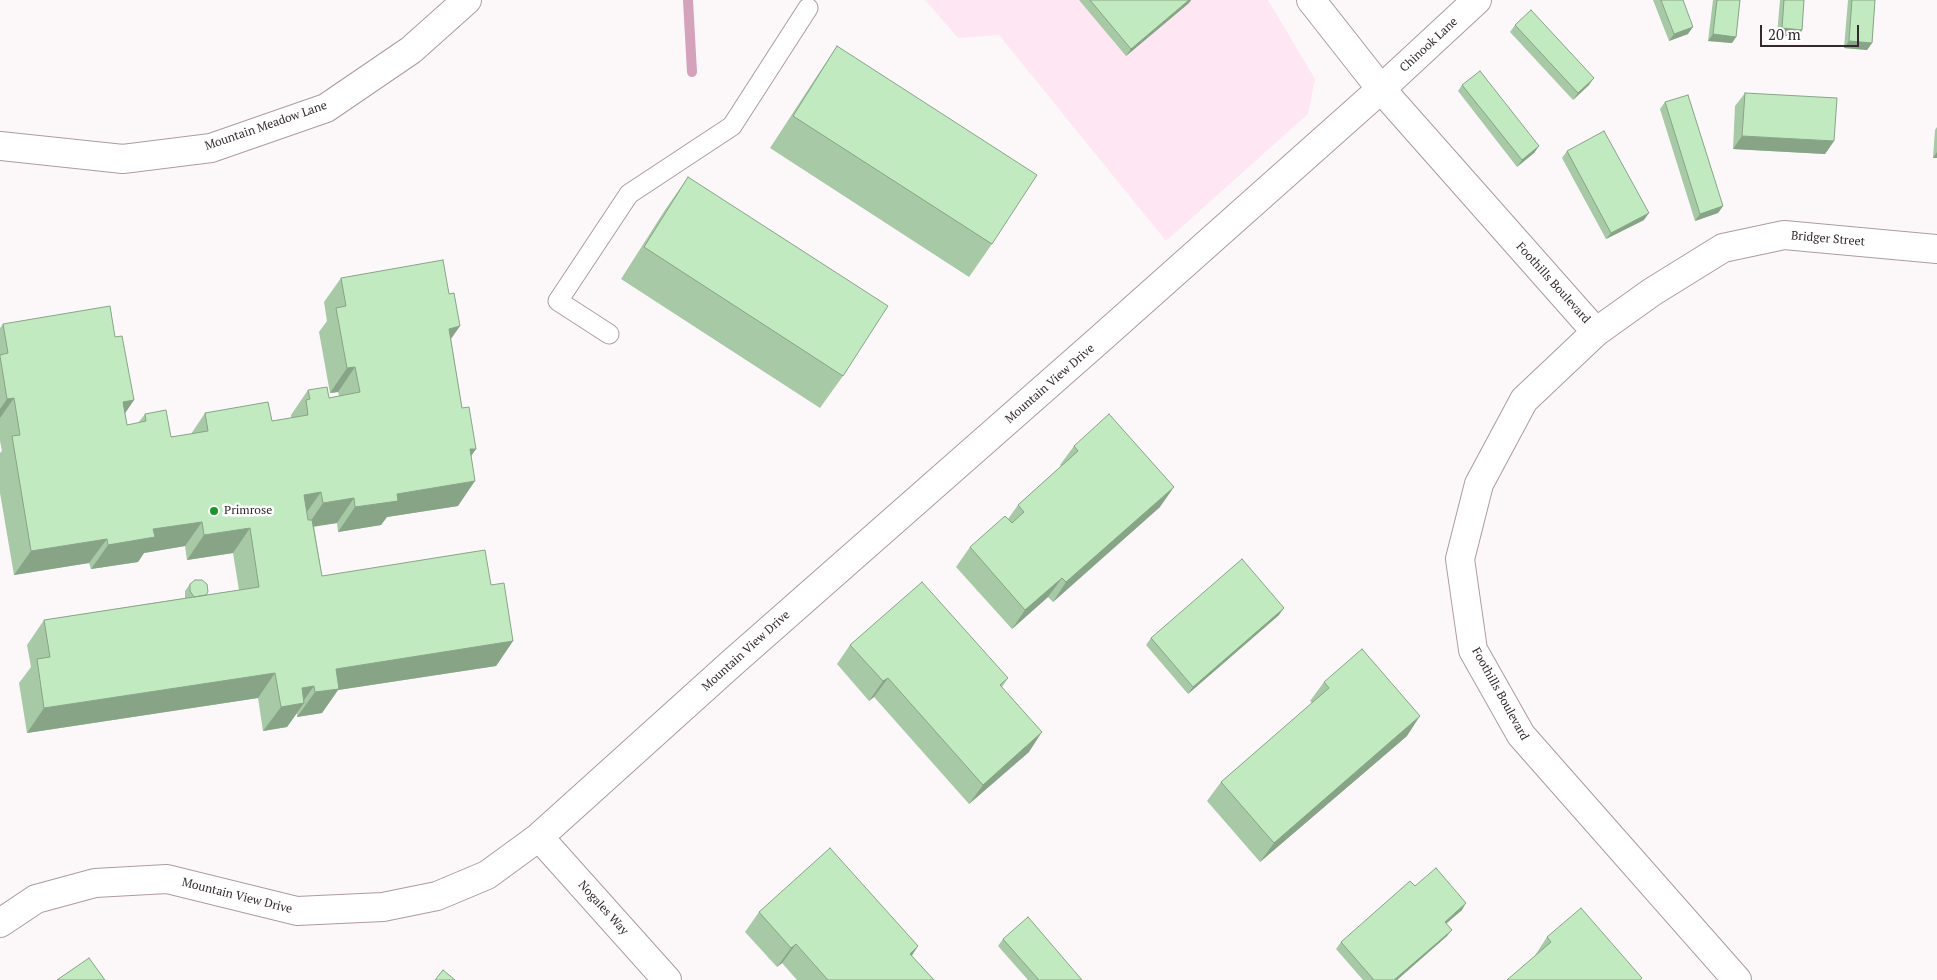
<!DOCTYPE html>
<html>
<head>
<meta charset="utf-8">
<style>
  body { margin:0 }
  #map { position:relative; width:1937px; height:980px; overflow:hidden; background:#fcf8fa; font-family:"PT Serif",serif }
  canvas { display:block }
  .scale { position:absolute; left:1760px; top:25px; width:99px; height:22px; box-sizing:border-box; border:2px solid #31292d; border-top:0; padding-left:6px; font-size:15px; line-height:18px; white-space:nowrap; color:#31292d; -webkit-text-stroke:4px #fff; paint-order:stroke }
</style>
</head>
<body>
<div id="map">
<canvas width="1937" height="980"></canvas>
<div class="scale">20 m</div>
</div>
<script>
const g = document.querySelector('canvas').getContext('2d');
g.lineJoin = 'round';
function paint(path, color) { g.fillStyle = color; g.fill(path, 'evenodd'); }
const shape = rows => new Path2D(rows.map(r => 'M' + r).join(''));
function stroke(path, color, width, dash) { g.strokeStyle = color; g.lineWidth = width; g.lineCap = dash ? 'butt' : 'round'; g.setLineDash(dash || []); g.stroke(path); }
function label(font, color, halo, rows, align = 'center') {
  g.font = font + ' "PT Serif",serif'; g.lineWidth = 5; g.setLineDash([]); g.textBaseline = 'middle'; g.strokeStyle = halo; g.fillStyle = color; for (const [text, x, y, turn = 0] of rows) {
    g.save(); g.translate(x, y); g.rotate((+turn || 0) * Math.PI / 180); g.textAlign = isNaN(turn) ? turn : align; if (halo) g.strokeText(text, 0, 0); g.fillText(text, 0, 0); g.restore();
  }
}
paint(shape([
  [925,0,1268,0,1315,79,1308,114,1166,241,999,35,958,38]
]), '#fee6f2');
stroke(shape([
  [688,0,692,72]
]), '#d5a2bc', 10);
const lane = shape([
  [609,334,558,301,629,194,732,126,808,8]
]);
const street = shape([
  [0,146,123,159,211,148,326,108,411,50,467,0],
  [1596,332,1652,292,1723,248,1784,235,1937,249],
  [539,837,667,980],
  [0,923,36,899,95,883,167,879,297,911,383,907,437,896,487,875,539,837,732,663,1099,340,1381,89,1477,0]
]);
const secondary = shape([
  [1311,0,1381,89,1596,332,1524,400,1479,484,1460,559,1473,650,1521,735,1737,980]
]);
stroke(lane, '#ae99a4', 21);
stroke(street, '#ae99a4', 30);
stroke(secondary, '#ae99a4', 30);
stroke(lane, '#fff', 19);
stroke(street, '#fff', 28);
stroke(secondary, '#fff', 28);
paint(shape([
  [1079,0,1191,0,1189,3,1126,56],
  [1653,0,1683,0,1688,34,1669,41],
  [1713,0,1740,0,1736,37,1732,43,1708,41],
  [1780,0,1804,0,1802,30,1798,37,1777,35],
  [1848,0,1875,0,1872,43,1867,50,1844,48],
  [1515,25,1589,85,1573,100,1510,32],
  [837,46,992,244,969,277,770,148,815,79],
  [1462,85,1539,146,1534,153,1517,167,1458,91],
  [1745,93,1834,141,1825,154,1733,149,1735,106],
  [1665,102,1723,206,1718,213,1695,221,1660,109],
  [1937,127,1937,158,1933,158,1935,130],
  [1567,151,1644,220,1606,239,1562,158],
  [688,177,843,376,820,408,621,279,665,210],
  [341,278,449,294,460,326,451,339,462,408,476,449,471,456,458,506,387,517,381,525,338,532,337,523,314,526,322,576,491,585,513,641,496,666,338,690,322,713,297,717,297,713,287,727,263,731,258,698,27,733,19,683,31,667,27,645,44,620,185,598,185,591,190,584,206,595,239,590,233,553,187,560,185,546,144,553,138,562,91,569,89,563,14,575,0,493,0,453,2,451,0,441,0,328,3,324,115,337,134,400,125,413,127,425,138,423,145,414,171,437,191,434,205,413,272,421,291,418,291,415,308,390,329,398,339,396,338,392,330,393,319,332,327,321,324,302],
  [1074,446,1160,507,1053,602,1048,597,1012,629,956,567,970,547,1008,519,1018,505,1061,466,1060,465],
  [1279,615,1188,694,1146,645,1151,638],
  [850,645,1008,678,1002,687,1029,752,969,804,874,697,869,701,837,664],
  [1324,682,1407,736,1260,862,1207,801,1221,782,1312,703,1310,701],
  [1415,886,1462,910,1446,923,1447,936,1397,980,1363,980,1336,949,1341,942],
  [759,912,918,946,912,956,934,980,797,980,782,963,777,967,745,932],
  [1547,937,1640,980,1534,957],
  [1003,939,1082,980,1028,980,998,946]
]), '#a7c9a6');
paint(shape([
  [1189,0,1191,0,1189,3,1126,56,1131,49],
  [1693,27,1688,34,1669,41,1674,34],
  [1782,28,1802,30,1798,37,1777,35],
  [1713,34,1736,37,1732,43,1708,41],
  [1849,41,1872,43,1867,50,1844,48],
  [1594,78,1589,85,1573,100,1578,93],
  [1742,136,1834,141,1825,154,1733,149],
  [1539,146,1534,153,1517,167,1522,160],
  [1937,152,1937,158,1933,158],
  [1723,206,1718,213,1695,221,1700,214],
  [1649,213,1644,220,1606,239,1611,233],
  [460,326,442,351,449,329],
  [355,367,338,392,330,393,347,368],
  [14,398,0,418,0,409,7,399],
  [134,400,117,425,123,402],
  [470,449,476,449,459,473],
  [475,481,458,506,387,517,381,525,338,532,355,507,397,494],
  [1174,487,1160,507,1053,602,1066,582],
  [321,492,304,516,304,495],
  [354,498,337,523,306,528,323,503],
  [202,522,185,546,144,553,138,562,91,569,108,545,153,529],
  [250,528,233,553,187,560,204,535],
  [107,539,89,563,14,575,31,551],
  [1062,578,1048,597,1012,629,1025,610],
  [1284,608,1279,615,1188,694,1193,687],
  [513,641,496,666,338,690,322,713,297,717,315,692,336,669],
  [275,673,258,698,27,733,44,708],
  [888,678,874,697,869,701,883,681],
  [314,686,302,703,304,703,287,727,263,731,281,707,302,688],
  [1420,716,1407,736,1260,862,1274,843],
  [1042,732,1029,752,969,804,983,785],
  [1466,903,1462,910,1440,929,1445,922],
  [1452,930,1447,936,1397,980,1394,980],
  [796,944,782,963,777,967,791,948],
  [918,946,904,966,910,954]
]), '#88a487');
const building = shape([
  [1090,0,1189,0,1131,49,1090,0],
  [1661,0,1683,0,1693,27,1674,34,1661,0],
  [1717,0,1740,0,1736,37,1713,34,1717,0],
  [1784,0,1804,0,1802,30,1782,28,1784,0],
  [1852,0,1875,0,1872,43,1849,41,1852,0],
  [1531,10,1594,78,1578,93,1515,25,1531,10],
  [837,46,1037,175,992,244,793,116,837,46],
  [1480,71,1539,146,1522,160,1462,85,1480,71],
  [1745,93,1837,98,1834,141,1742,136,1745,93],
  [1688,95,1723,206,1700,214,1665,102,1688,95],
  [1604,131,1649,213,1611,233,1567,151,1604,131],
  [688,177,888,306,843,376,644,247,688,177],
  [443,260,449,294,454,293,460,326,449,329,462,408,469,407,476,449,470,449,475,481,397,494,398,501,355,507,354,498,323,503,321,492,304,495,308,520,312,520,322,576,485,550,491,585,504,583,513,641,336,669,339,689,315,692,314,686,302,688,304,703,281,707,275,673,44,708,37,659,50,657,44,620,259,587,250,528,204,535,202,522,153,529,155,537,108,545,107,539,31,551,12,436,20,435,14,398,7,399,0,356,0,355,8,353,3,324,110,306,115,337,122,336,134,400,123,402,127,425,146,421,145,414,166,410,171,437,208,431,205,413,268,402,272,421,308,415,306,400,310,399,308,390,327,387,329,398,360,392,355,367,347,368,336,308,346,306,341,278,443,260],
  [1109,414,1174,487,1066,582,1062,578,1025,610,970,547,1005,516,1012,523,1024,512,1018,505,1078,451,1074,446,1109,414],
  [1242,559,1284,608,1193,687,1151,638,1242,559],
  [195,580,202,580,207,584,208,592,206,595,194,597,190,591,190,584,195,580],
  [922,582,1008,678,1000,685,1042,732,983,785,888,678,883,681,850,645,922,582],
  [1362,649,1420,716,1274,843,1221,782,1329,688,1324,682,1362,649],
  [830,848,918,946,910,954,934,980,828,980,796,944,791,948,759,912,830,848],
  [1436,868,1466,903,1445,922,1452,930,1394,980,1374,980,1341,942,1410,881,1415,886,1436,868],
  [1581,908,1642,978,1640,980,1507,980,1551,942,1547,937,1581,908],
  [1028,917,1082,980,1039,980,1003,939,1028,917],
  [89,958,105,980,57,980,89,958],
  [443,970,455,980,435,980,443,970]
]);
paint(building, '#c2eac1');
stroke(building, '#88a487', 1);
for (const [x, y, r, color] of [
  [214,511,5,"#189629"]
]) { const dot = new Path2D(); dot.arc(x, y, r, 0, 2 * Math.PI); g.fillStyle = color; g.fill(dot); stroke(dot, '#fff', 2); }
label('12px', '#31292d', '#fff', [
  ["Chinook Lane",1429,45,-43],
  ["Mountain Meadow Lane",266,126,-19],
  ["Bridger Street",1828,239,5],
  ["Foothills Boulevard",1553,283,48],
  ["Mountain View Drive",1050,384,-41],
  ["Mountain View Drive",746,651,-42],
  ["Foothills Boulevard",1500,694,61],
  ["Mountain View Drive",237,896,14],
  ["Nogales Way",603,908,48]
]);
label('12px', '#31292d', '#fff', [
  ["Primrose",224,511]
], 'left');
</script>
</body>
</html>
